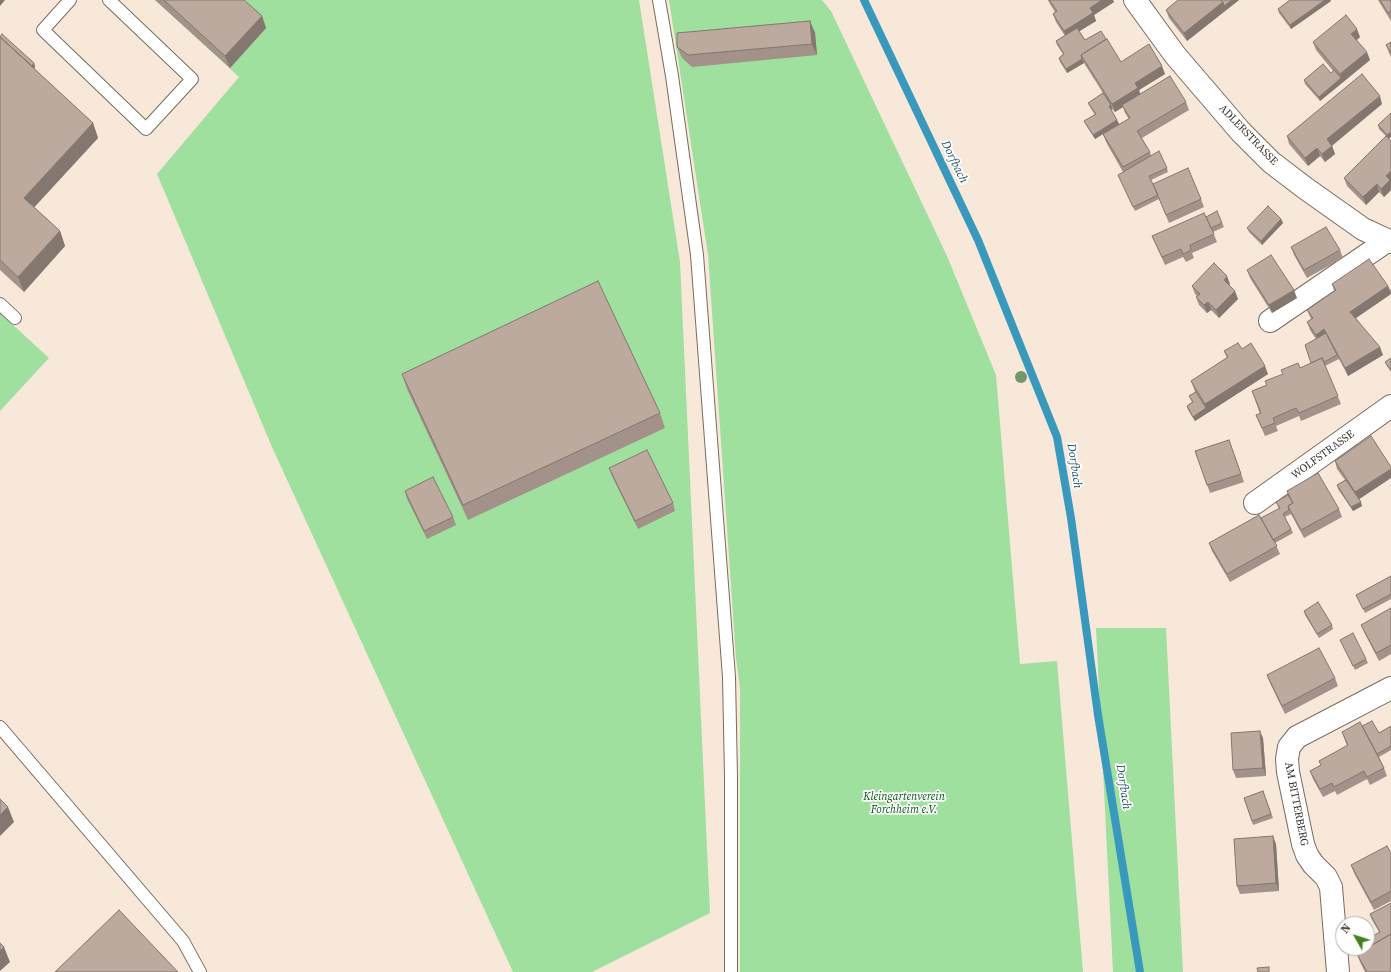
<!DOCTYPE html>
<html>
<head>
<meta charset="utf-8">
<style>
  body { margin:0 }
  #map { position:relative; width:1391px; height:972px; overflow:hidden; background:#f8e8d9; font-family:"Source Serif 4",serif }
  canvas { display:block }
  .north { position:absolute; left:1335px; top:916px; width:40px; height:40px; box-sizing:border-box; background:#fff; border:1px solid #b1aeac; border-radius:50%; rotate:309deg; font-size:11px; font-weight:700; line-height:16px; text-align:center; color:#3b352f }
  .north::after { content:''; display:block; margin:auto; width:14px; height:18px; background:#418120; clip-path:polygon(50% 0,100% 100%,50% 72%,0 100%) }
</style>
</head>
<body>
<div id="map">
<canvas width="1391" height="972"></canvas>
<div class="north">N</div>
</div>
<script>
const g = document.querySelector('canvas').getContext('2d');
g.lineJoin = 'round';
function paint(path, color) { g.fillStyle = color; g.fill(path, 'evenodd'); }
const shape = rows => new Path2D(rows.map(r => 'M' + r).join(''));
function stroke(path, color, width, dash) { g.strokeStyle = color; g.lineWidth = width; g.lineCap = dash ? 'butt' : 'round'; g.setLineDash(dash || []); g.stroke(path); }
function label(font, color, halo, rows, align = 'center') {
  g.font = font + ' "Source Serif 4",serif'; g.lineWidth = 3.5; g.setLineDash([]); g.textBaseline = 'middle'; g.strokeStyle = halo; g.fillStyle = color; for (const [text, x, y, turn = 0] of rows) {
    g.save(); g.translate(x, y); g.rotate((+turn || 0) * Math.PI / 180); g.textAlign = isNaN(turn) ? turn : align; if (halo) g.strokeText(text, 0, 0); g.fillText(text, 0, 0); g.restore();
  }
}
paint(shape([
  [155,0,639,0,680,262,710,913,592,972,513,972,272,447,157,174,239,77],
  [669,0,822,0,831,11,947,256,996,375,1020,664,1057,661,1083,972,740,972,740,688,736,658,708,255],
  [0,313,49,358,0,411],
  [1096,628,1166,628,1183,972,1113,972]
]), '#9fe09e');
stroke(shape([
  [864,0,978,240,1057,437,1071,518,1098,715,1140,972]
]), '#3999bd', 8);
const service = shape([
  [70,0,43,30,146,129,192,79,109,0],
  [659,0,672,76,697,255,729,677,731,777,731,972],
  [0,304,15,318],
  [0,727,183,941,200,972]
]);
const minor = shape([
  [1135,0,1175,55,1241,132,1271,162,1305,188,1363,229,1391,242],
  [1270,321,1387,241],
  [1255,503,1391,406],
  [1338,972,1331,887,1326,877,1313,864,1307,855,1303,844,1288,772,1287,759,1289,747,1297,737,1391,688]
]);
stroke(service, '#796b5e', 14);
stroke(minor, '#796b5e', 24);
stroke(service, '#fff', 12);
stroke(minor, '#fff', 22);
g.fillStyle = '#709869';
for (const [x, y] of [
  [1021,377]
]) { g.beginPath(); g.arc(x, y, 6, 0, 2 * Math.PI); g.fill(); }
paint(shape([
  [155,0,244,0,262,16,266,28,230,68],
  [1048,0,1113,0,1114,2,1094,15,1096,21,1079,31,1085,40,1121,62,1165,74,1139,90,1140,94,1186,102,1189,110,1142,138,1150,152,1151,155,1167,168,1168,172,1151,180,1154,188,1201,199,1204,207,1169,223,1159,199,1135,211,1118,175,1123,172,1106,142,1103,134,1095,139,1086,125,1084,121,1095,115,1090,107,1088,103,1103,93,1084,63,1067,73,1060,62,1059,58,1063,54,1057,45,1056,41,1065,36,1056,22,1053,14,1055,12,1050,4],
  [1123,107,1125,113,1129,119,1119,124,1117,120,1111,110,1112,109,1115,112],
  [1178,0,1239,0,1187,41,1169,18,1166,10],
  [1290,0,1330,0,1331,1,1291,29,1279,13,1278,9],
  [1378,0,1391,0,1391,21],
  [810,21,815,33,817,55,692,67,682,58,677,47],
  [0,36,34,63,35,67,34,69,93,123,98,138,34,207,60,231,65,246,24,292,0,270],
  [1360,37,1357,40,1370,60,1320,101,1305,84,1304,80,1331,73,1333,71,1316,50,1313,42],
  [1391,42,1391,57,1389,53,1386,45],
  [1382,104,1332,146,1335,154,1325,162,1320,156,1308,166,1289,144,1287,136],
  [1391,113,1389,139,1391,141,1391,190,1384,197,1379,192,1366,205,1347,186,1344,178,1386,136,1379,129,1378,125],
  [1206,217,1222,223,1224,227,1213,232,1217,242,1192,253,1194,258,1186,262,1183,257,1165,265,1152,236],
  [1281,219,1283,223,1262,245,1249,232,1247,228],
  [1291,247,1340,250,1343,258,1307,278,1294,255],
  [1247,270,1297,298,1272,313,1250,278],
  [1230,284,1229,285,1238,299,1219,318,1211,310,1207,313,1199,305,1196,297,1197,296,1195,294,1192,286],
  [1332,284,1388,286,1390,290,1391,289,1391,294,1356,318,1383,355,1348,376,1338,357,1339,359,1325,366,1341,404,1301,421,1299,416,1276,426,1278,431,1265,436,1256,415,1260,414,1252,391,1266,385,1300,368,1311,363,1316,339,1310,330,1307,322,1311,319,1307,310,1334,291],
  [1242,349,1268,374,1195,421,1188,410,1187,406,1192,402,1189,396,1195,392,1194,389,1191,381,1227,358,1224,351],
  [1391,358,1391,372,1387,366,1385,362],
  [402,374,660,413,665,428,468,520,407,389],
  [1371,436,1359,499,1362,506,1353,511,1338,489,1337,485,1345,480,1337,469,1335,461],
  [1229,440,1244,482,1210,493,1195,451],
  [609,468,673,503,675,511,638,529,612,476],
  [405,491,453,517,456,525,427,539,407,499],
  [1287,491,1339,509,1342,517,1304,538,1291,514,1285,517,1293,533,1275,543,1280,554,1230,582,1212,551,1209,543,1261,518,1279,509,1276,502,1288,495],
  [1391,576,1391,599,1365,613,1356,595],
  [1391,608,1391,654,1379,661,1364,632,1361,625],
  [1304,611,1332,625,1333,629,1319,638,1305,615],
  [1340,640,1366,659,1368,663,1355,670],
  [1267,675,1335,678,1338,686,1285,714,1270,683],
  [1362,726,1379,733,1391,726,1391,750,1379,757,1384,768,1387,776,1370,785,1367,779,1337,795,1335,791,1323,797,1313,779,1310,771,1321,765,1319,761,1347,746,1342,732],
  [1263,738,1266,776,1236,778,1233,770],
  [1263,791,1273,818,1253,825,1244,798],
  [1276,844,1279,891,1240,894,1237,886],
  [1391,853,1391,901,1374,910,1354,873,1351,865],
  [1391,903,1391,972,1365,972,1360,962,1357,954,1363,950,1362,948,1367,948,1379,932,1371,918,1370,914]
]), '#a29289');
paint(shape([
  [0,0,5,0,0,6],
  [1102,0,1113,0,1114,2,1094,15,1096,21,1067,39,1064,31,1090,8],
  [1232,0,1239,0,1187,41,1184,33,1223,2],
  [1325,0,1330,0,1331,1,1291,29,1290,25],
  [262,16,266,28,230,68,225,56],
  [810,21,815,33,817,55,812,44],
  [1357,29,1360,37,1354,42,1351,34],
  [1367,52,1370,60,1320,101,1319,97,1341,78,1340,74],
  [1082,59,1084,63,1067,73,1066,69],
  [34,63,35,67,30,74,28,70],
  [1162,66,1165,74,1139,90,1141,96,1122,105,1123,107,1115,112,1112,104,1135,83],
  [1380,96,1382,104,1330,147,1327,139],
  [1111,105,1112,109,1110,110,1109,106],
  [1117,120,1119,124,1095,139,1093,135],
  [93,123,98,138,29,213,24,198],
  [1391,132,1391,137,1389,139,1387,135],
  [1332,146,1335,154,1325,162,1322,154],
  [1317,148,1320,156,1308,166,1305,158],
  [1391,171,1391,190,1384,197,1381,189,1386,176],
  [1377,184,1379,192,1366,205,1363,197],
  [1281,219,1283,223,1262,245,1261,241],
  [60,231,65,246,24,292,18,277],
  [1227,276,1230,284,1227,288,1224,280],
  [1388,286,1391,294,1353,320,1350,312],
  [1294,290,1297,298,1272,313,1269,305],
  [1235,291,1238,299,1219,318,1216,310],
  [1208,302,1211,310,1207,313,1204,305],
  [1324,329,1327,337,1319,343,1316,335],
  [1380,347,1383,355,1348,376,1345,368],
  [1265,366,1268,374,1195,421,1193,417,1206,408,1205,404],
  [1391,469,1391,478,1358,500,1355,492],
  [1361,502,1362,506,1353,511,1351,507],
  [1260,731,1263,738,1266,776,1263,768],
  [8,807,14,822,0,836,0,815],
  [1273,836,1276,844,1279,891,1276,883],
  [4,947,10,962,0,971,0,951]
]), '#84776f');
const building = shape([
  [164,0,244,0,262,16,225,56,164,0],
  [1049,0,1102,0,1090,8,1093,13,1064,31,1053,14,1057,11,1049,0],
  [1178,0,1221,0,1223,2,1184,33,1166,10,1178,0],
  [1221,0,1232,0,1224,6,1223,2,1221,0],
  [1290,0,1325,0,1290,25,1278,9,1290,0],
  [1380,0,1391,0,1391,11,1388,13,1380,0],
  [1346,15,1357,29,1351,34,1367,52,1340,74,1313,42,1346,15],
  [810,21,812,44,688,55,677,47,677,33,810,21],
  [1077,28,1085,40,1101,31,1106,39,1081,55,1082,59,1066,69,1059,58,1064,54,1056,41,1077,28],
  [2,34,34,63,32,66,0,37,2,34],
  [0,37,93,123,24,198,60,231,18,277,0,260,0,37],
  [1107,39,1121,62,1149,44,1162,66,1135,83,1138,88,1112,104,1081,55,1107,39],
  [1391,42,1391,53,1386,45,1391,42],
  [1323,64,1331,73,1334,70,1341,78,1319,97,1304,80,1323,64],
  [1362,74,1380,96,1327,139,1332,146,1322,154,1317,148,1305,158,1287,136,1362,74],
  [1170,76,1186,102,1137,131,1150,152,1123,167,1103,134,1130,118,1122,105,1170,76],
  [1103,93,1111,105,1109,106,1117,120,1093,135,1084,121,1096,114,1088,103,1103,93],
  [1391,113,1391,132,1387,135,1378,125,1391,113],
  [1386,136,1391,141,1391,171,1386,176,1390,180,1381,189,1377,184,1363,197,1344,178,1386,136],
  [1159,151,1167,168,1149,176,1158,195,1133,207,1118,175,1159,151],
  [1188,168,1201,199,1166,215,1153,184,1188,168],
  [1268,206,1281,219,1261,241,1247,228,1268,206],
  [1217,211,1222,223,1211,228,1206,217,1217,211],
  [1204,213,1214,234,1190,245,1191,250,1183,254,1181,249,1162,257,1152,236,1204,213],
  [1326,227,1340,250,1304,270,1291,247,1326,227],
  [1271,255,1294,290,1269,305,1247,270,1271,255],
  [1369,259,1388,286,1350,312,1380,347,1345,368,1324,329,1316,335,1307,322,1313,318,1307,310,1336,290,1332,284,1369,259],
  [1214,263,1227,276,1224,280,1235,291,1216,310,1208,302,1204,305,1196,297,1200,294,1192,286,1214,263],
  [598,281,660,413,463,505,402,374,598,281],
  [1326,333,1337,355,1324,362,1322,358,1311,363,1305,345,1326,333],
  [1238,343,1242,349,1251,343,1265,366,1205,404,1191,381,1228,357,1224,351,1238,343],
  [1322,358,1338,396,1299,413,1296,408,1273,418,1275,423,1262,428,1256,415,1261,413,1252,391,1267,385,1265,381,1283,374,1281,370,1298,363,1300,368,1322,358],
  [1391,358,1391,370,1385,362,1391,358],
  [1196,392,1206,408,1193,417,1187,406,1193,402,1189,396,1196,392],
  [1371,436,1391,467,1391,469,1355,492,1335,461,1371,436],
  [1229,440,1241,474,1207,485,1195,451,1229,440],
  [647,450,673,503,635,521,609,468,647,450],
  [1318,473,1339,509,1301,530,1288,506,1293,503,1287,491,1318,473],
  [433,477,453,517,424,531,405,491,433,477],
  [1346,480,1361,502,1351,507,1337,485,1346,480],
  [1288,495,1293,503,1288,506,1289,510,1283,514,1291,529,1273,540,1261,518,1280,508,1276,502,1288,495],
  [1259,515,1277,546,1227,574,1209,543,1259,515],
  [1391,576,1391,594,1363,609,1356,595,1391,576],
  [1318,602,1332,625,1317,634,1304,611,1318,602],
  [1391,608,1391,645,1376,653,1361,625,1391,608],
  [1353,633,1366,659,1353,666,1340,640,1353,633],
  [1319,648,1335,678,1282,706,1267,675,1319,648],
  [1372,721,1379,733,1391,726,1391,746,1377,754,1362,726,1372,721],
  [1360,722,1384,768,1367,777,1364,771,1334,787,1332,783,1320,789,1310,771,1321,765,1319,761,1348,745,1342,732,1360,722],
  [1260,731,1263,768,1233,770,1231,733,1260,731],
  [1263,791,1271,814,1252,821,1244,798,1263,791],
  [0,799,8,807,0,815,0,799],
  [1273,836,1276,883,1237,886,1234,839,1273,836],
  [1387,846,1391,853,1391,891,1371,902,1351,865,1387,846],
  [1391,903,1391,934,1367,948,1367,939,1380,932,1370,914,1391,903],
  [119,910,178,972,55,972,119,910],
  [1391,934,1391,972,1367,972,1357,954,1391,934],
  [0,943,4,947,0,951,0,943],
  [1269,967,1269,972,1258,972,1257,968,1269,967]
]);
paint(building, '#bcaa9f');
stroke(building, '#84776f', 1);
label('11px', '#3b352f', '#fff', [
  ["ADLERSTRASSE",1248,135,46],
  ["WOLFSTRASSE",1323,455,-36],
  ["AM BITTERBERG",1296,804,79]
]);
label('italic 11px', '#00560d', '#fff', [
  ["Kleingartenverein",904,797],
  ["Forchheim e.V.",904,810]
]);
label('italic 12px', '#25586c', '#fff', [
  ["Dorfbach",954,162,64],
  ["Dorfbach",1074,466,81],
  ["Dorfbach",1123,787,81]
]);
</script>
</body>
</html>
